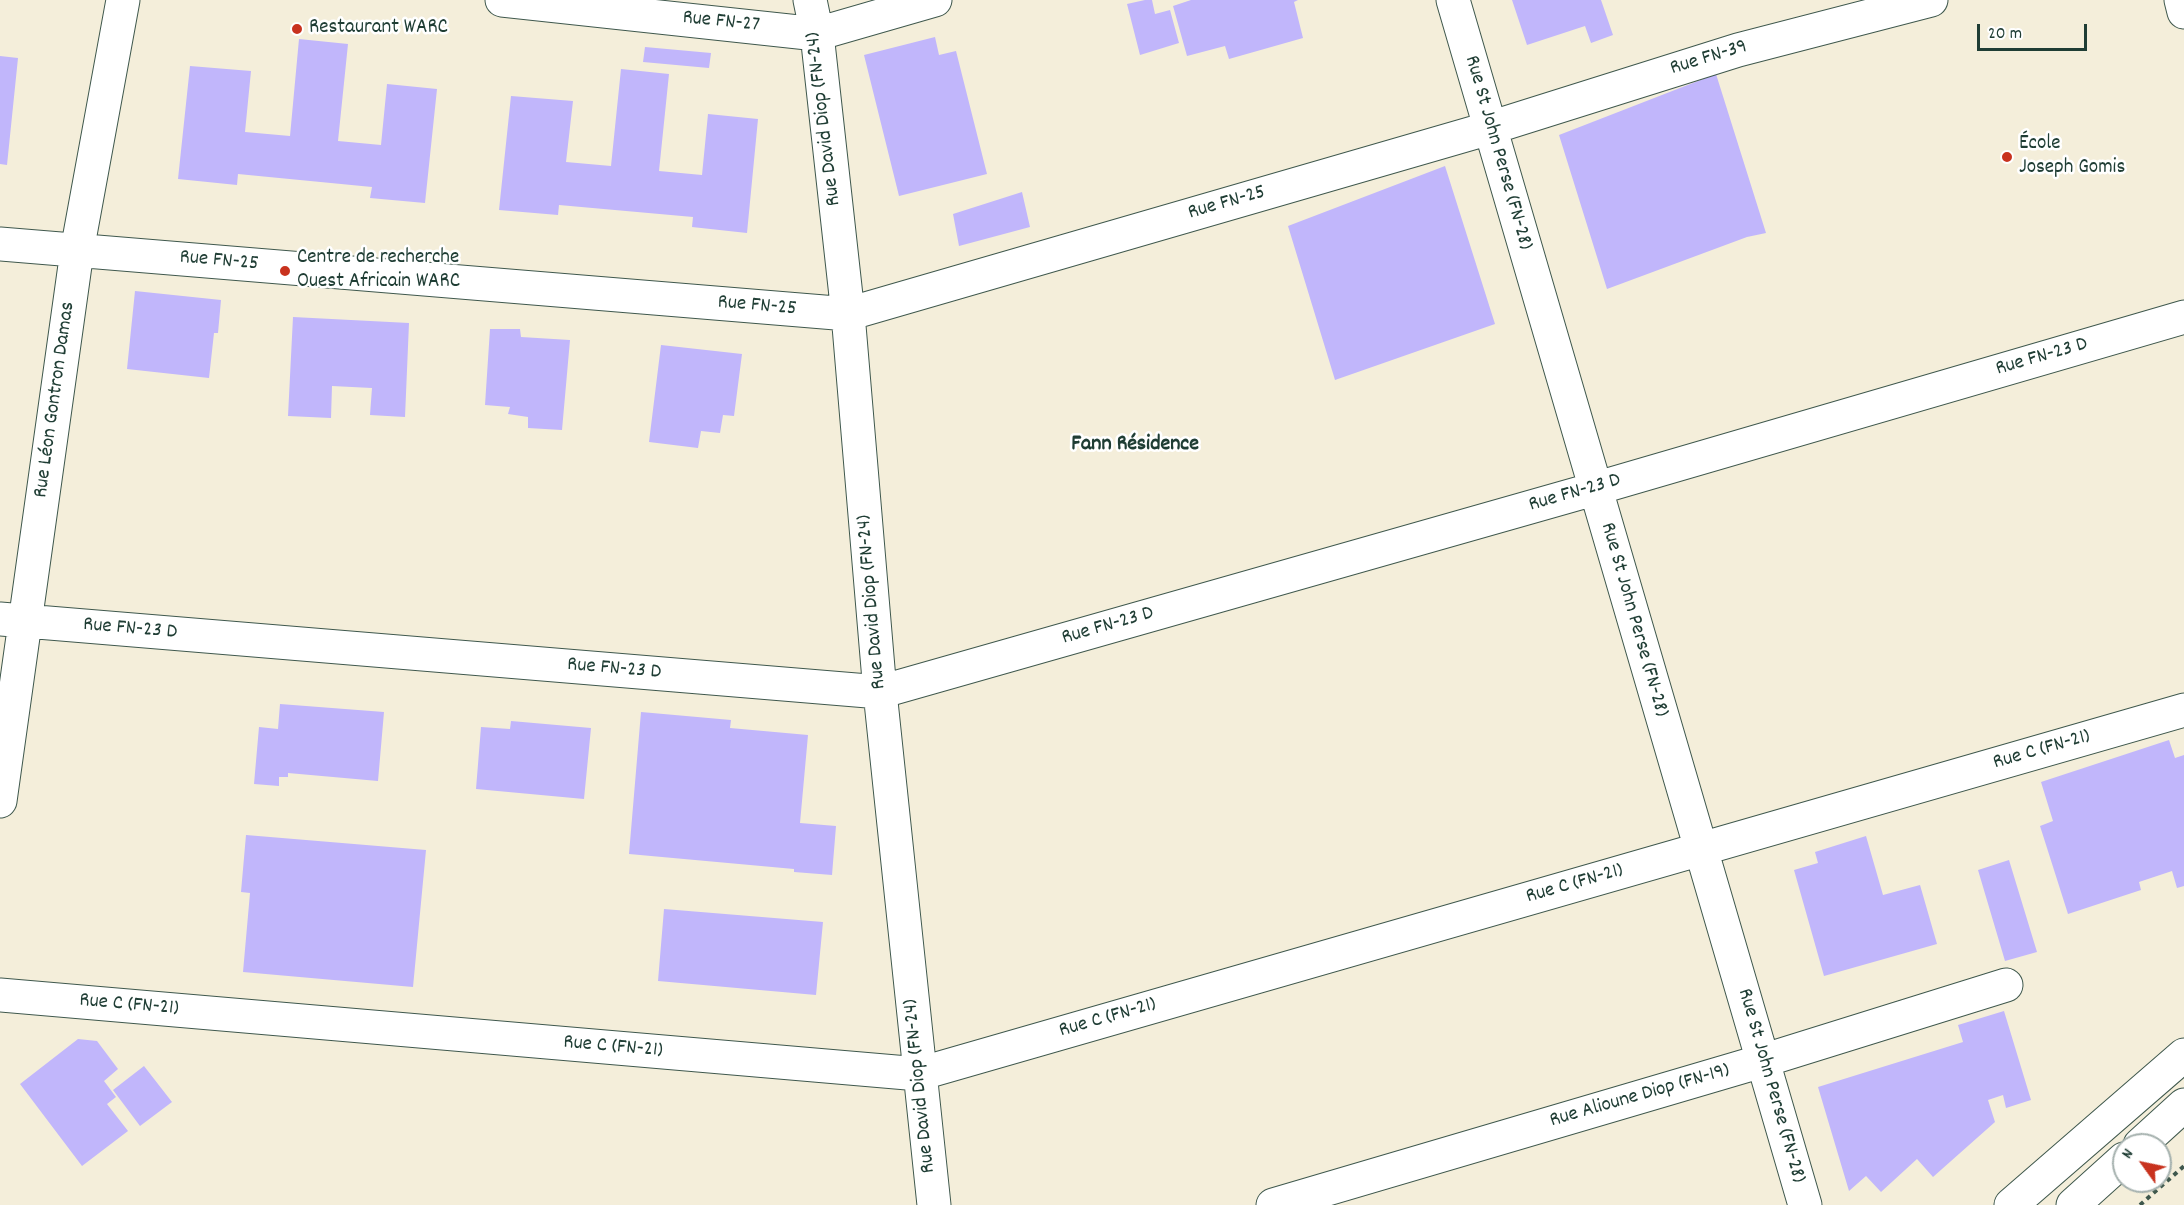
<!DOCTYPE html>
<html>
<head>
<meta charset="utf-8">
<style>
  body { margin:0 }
  #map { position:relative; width:2184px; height:1205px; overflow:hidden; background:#f4eeda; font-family:Dekko,sans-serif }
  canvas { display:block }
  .north { position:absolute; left:2112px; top:1133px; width:60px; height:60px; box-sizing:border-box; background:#fff; border:2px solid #a5b1ae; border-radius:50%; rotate:303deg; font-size:16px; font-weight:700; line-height:24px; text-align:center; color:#1f3d34 }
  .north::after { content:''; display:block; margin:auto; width:21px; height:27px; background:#c8321e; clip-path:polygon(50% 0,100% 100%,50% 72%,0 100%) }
  .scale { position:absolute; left:1977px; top:24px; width:110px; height:27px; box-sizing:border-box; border:3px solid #1f3d34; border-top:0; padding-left:8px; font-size:18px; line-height:21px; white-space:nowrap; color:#1f3d34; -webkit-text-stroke:4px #fff; paint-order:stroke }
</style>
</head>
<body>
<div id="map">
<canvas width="2184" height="1205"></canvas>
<div class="north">N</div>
<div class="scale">20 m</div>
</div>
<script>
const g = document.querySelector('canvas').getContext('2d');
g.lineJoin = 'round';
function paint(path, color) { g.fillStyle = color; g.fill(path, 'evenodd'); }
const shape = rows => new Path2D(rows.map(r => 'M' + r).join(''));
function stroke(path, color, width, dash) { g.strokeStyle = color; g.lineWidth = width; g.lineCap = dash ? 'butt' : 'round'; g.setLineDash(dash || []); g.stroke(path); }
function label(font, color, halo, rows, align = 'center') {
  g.font = font + ' Dekko,sans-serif'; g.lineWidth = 5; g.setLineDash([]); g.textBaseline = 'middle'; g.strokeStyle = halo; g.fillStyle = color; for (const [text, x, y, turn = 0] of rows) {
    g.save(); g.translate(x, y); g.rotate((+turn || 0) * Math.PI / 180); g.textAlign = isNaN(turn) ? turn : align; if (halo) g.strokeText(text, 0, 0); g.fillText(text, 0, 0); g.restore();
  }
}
paint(shape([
  [1145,0,1152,0,1155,14,1170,10,1179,43,1140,55,1127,4],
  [1191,0,1298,0,1294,2,1303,38,1229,59,1225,46,1187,56,1173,6],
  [1512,0,1601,0,1613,35,1591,43,1585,26,1527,45],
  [935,37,939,55,956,51,987,174,899,196,864,55],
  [299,39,348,44,338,141,381,145,387,84,437,89,425,203,370,198,372,187,238,174,237,185,178,179,190,66,251,71,245,132,290,136],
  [645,47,711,53,709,68,643,62],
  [0,56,18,58,7,165,0,164],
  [621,69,669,74,659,171,702,175,708,114,758,119,747,233,692,227,693,217,559,205,558,215,499,210,511,96,573,101,566,162,611,166],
  [1716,74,1766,233,1747,237,1607,289,1559,135],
  [1445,166,1495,324,1335,380,1288,226],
  [1022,192,1030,227,959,246,953,214],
  [135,291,221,300,218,333,214,333,209,378,127,369],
  [293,317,409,323,405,417,370,415,372,388,332,386,331,418,288,416],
  [490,329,520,329,521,337,570,340,562,430,528,428,528,417,508,414,510,407,485,405],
  [661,345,742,354,734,416,723,415,720,433,701,431,698,448,649,442],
  [280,704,384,712,378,781,288,773,288,777,279,777,279,786,254,784,259,727,278,729],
  [641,712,731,720,730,728,808,735,800,823,836,826,832,875,794,872,794,869,629,854],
  [511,721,591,728,584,799,476,789,481,727,510,729],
  [2169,740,2175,758,2184,755,2184,886,2177,888,2172,871,2139,882,2141,890,2068,914,2040,826,2053,821,2041,782],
  [246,835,426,850,413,987,243,972,250,893,241,892],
  [1866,836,1883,895,1920,885,1937,944,1824,976,1794,870,1818,863,1815,852],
  [2009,860,2037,952,2005,961,1978,870],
  [664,909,823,922,816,995,658,981],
  [2004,1011,2031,1100,2006,1108,2003,1095,1988,1100,1995,1122,1933,1177,1917,1159,1881,1192,1866,1176,1849,1191,1818,1087,1963,1042,1958,1025],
  [78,1039,97,1041,118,1069,104,1081,116,1097,107,1104,128,1131,82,1166,20,1084],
  [144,1066,172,1102,140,1126,113,1090]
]), '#c1b6fb');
const minor = shape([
  [502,0,817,34,935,0],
  [810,0,817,34,848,314,880,692,934,1205],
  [1453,0,1805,1205],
  [2181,0,2184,12],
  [0,244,848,314,1490,128,1738,50,1931,0],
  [0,619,880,692,1594,489,2184,317],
  [0,801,77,251,123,0],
  [0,995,919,1074,2184,710],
  [1273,1205,1762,1061,2006,985]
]);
const highway = shape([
  [2140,1145,2184,1105],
  [2011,1205,2184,1055],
  [2073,1205,2124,1159]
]);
stroke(minor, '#3f584d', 35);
stroke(highway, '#3f584d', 35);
stroke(shape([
  [2140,1205,2184,1166]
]), '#3f584d', 4, [4.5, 4.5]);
stroke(minor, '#fff', 33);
stroke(highway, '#fff', 33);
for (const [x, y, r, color] of [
  [297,29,6,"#c8321e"],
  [2007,157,6,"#c8321e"],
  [285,271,6,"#c8321e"]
]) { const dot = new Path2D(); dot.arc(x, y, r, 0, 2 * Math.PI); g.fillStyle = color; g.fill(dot); stroke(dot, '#fff', 2); }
label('21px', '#1f3d34', '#fff', [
  ["Rue FN-27",721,23,6],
  ["Rue FN-39",1709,59,-17],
  ["Rue David Diop (FN-24)",825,119,-97],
  ["Rue St John Perse (FN-28)",1497,153,74],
  ["Rue FN-25",1227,204,-16],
  ["Rue FN-25",219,262,5],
  ["Rue FN-25",757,307,5],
  ["Rue FN-23 D",2042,358,-16],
  ["Rue Léon Gontron Damas",56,400,-82],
  ["Rue FN-23 D",1575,494,-16],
  ["Rue David Diop (FN-24)",873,602,-95],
  ["Rue St John Perse (FN-28)",1633,620,74],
  ["Rue FN-23 D",1108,627,-16],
  ["Rue FN-23 D",130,630,5],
  ["Rue FN-23 D",614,670,5],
  ["Rue C (FN-21)",2042,751,-16],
  ["Rue C (FN-21)",1575,885,-16],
  ["Rue C (FN-21)",129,1006,5],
  ["Rue C (FN-21)",1108,1019,-16],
  ["Rue C (FN-21)",613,1048,5],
  ["Rue David Diop (FN-24)",921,1086,-96],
  ["Rue St John Perse (FN-28)",1770,1086,74],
  ["Rue Alioune Diop (FN-19)",1640,1097,-16]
]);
label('21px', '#1f3d34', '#fff', [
  ["Restaurant WARC",309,29],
  ["École",2019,145],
  ["Joseph Gomis",2019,169],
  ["Centre de recherche",297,259],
  ["Ouest Africain WARC",297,283]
], 'left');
label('bold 22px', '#1f3d34', '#fff', [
  ["Fann Résidence",1135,446]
]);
</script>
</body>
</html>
